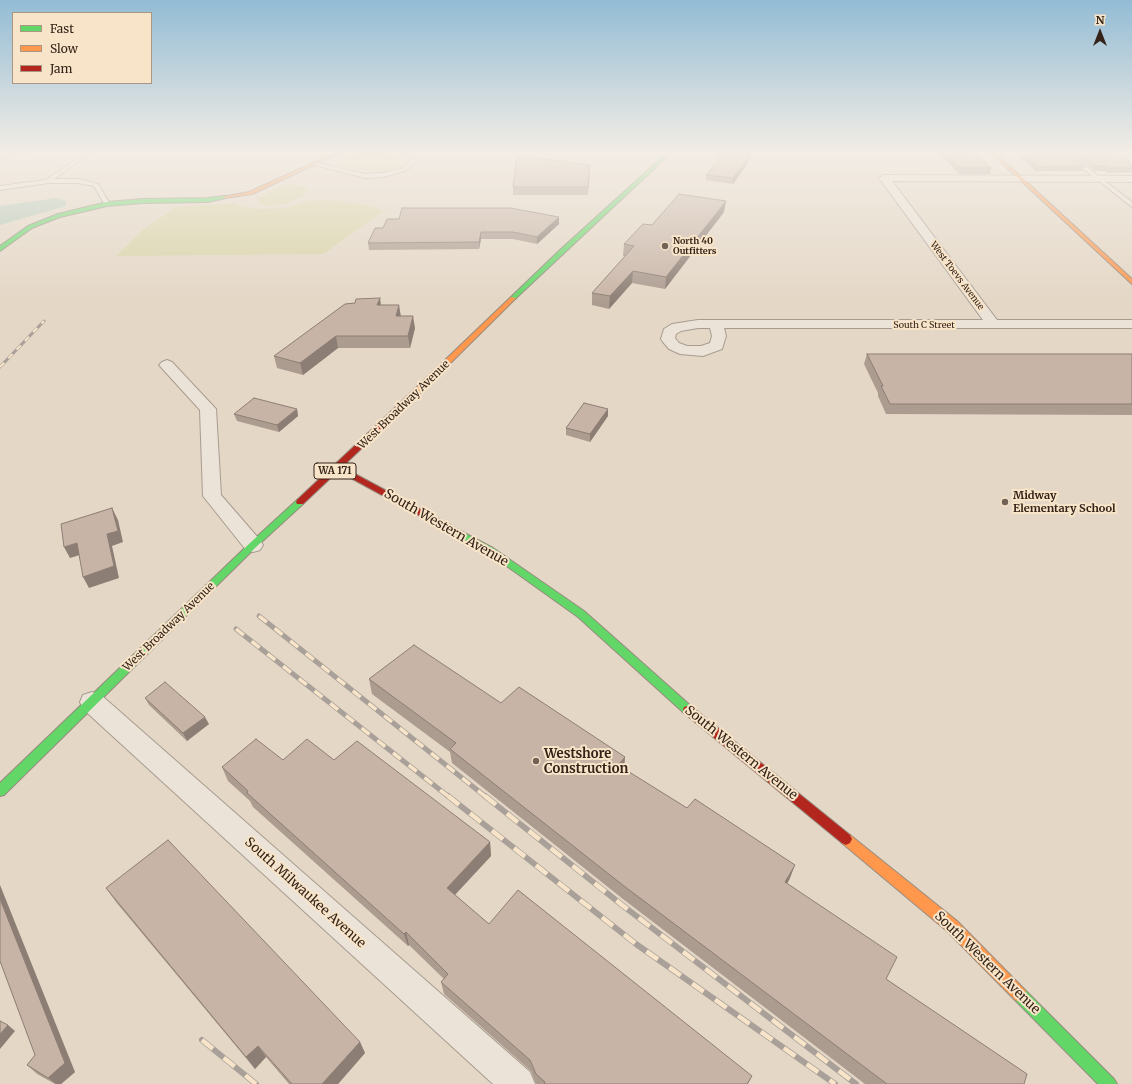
<!DOCTYPE html>
<html>
<head>
<meta charset="utf-8">
<style>
  body { margin:0 }
  #map { position:relative; width:1132px; height:1084px; overflow:hidden; background:#e4d7c6; font-family:Merriweather,serif }
  canvas { display:block }
  .legend { position:absolute; left:12px; top:12px; width:140px; height:72px; box-sizing:border-box; background:#f8e5c9; border:1px solid #aa9783; margin:0; padding:5px 7px; list-style:none; font-size:12px; color:#352319 }
  .legend li { display:flex; align-items:center; gap:8px; height:20px }
  .legend b { width:20px; border:1px solid #aa9783 }
  .north { position:absolute; left:1080px; top:12px; width:40px; height:40px; -webkit-text-stroke:3px #f8e5c9; paint-order:stroke; rotate:0deg; font-size:11px; font-weight:700; line-height:16px; text-align:center; color:#352319 }
  .north::after { content:''; display:block; margin:auto; width:14px; height:18px; background:#352319; clip-path:polygon(50% 0,100% 100%,50% 72%,0 100%) }
</style>
</head>
<body>
<div id="map">
<canvas width="1132" height="1084"></canvas>
<ul class="legend">
<li><b style="height:5px;background:#63d668"></b>Fast</li>
<li><b style="height:5px;background:#ff974d"></b>Slow</li>
<li><b style="height:5px;background:#b3261e"></b>Jam</li>
</ul>
<div class="north">N</div>
</div>
<script>
const g = document.querySelector('canvas').getContext('2d');
g.lineJoin = 'round';
function paint(path, color) { g.fillStyle = color; g.fill(path, 'evenodd'); }
const shape = rows => new Path2D(rows.map(r => 'M' + r).join(''));
function stroke(path, color, width, dash) { g.strokeStyle = color; g.lineWidth = width; g.lineCap = dash ? 'butt' : 'round'; g.setLineDash(dash || []); g.stroke(path); }
function label(font, color, halo, rows, align = 'center') {
  g.font = font + ' Merriweather,serif'; g.lineWidth = 4; g.setLineDash([]); g.textBaseline = 'middle'; g.strokeStyle = halo; g.fillStyle = color; for (const [text, x, y, turn = 0] of rows) {
    g.save(); g.translate(x, y); g.rotate((+turn || 0) * Math.PI / 180); g.textAlign = isNaN(turn) ? turn : align; if (halo) g.strokeText(text, 0, 0); g.fillText(text, 0, 0); g.restore();
  }
}
paint(shape([
  [356,152,387,152,405,162,386,173,382,173,332,165],
  [287,183,309,188,303,196,286,204,267,206,260,204,257,199],
  [324,200,355,203,385,210,323,254,116,256,144,229,175,207,234,203,243,207,259,209,287,208,304,202]
]), '#d8d3a7');
paint(shape([
  [56,198,66,201,66,206,0,225,0,206]
]), '#b3c7b8');
const lane = shape([
  [21,152,33,152,0,157,0,155,21,152],
  [87,152,92,152,54,179,78,179,98,184,110,204,109,205,105,205,94,186,78,183,48,183,0,190,0,186,46,180,87,152],
  [397,152,403,152,412,155,416,162,405,171,383,177,365,178,311,164,314,162,365,174,383,173,401,169,410,162,408,157,397,152],
  [1062,152,1067,152,1132,202,1132,207,1062,152]
]);
const street = shape([
  [1126,152,1132,152,1132,156,1128,155,1126,152],
  [884,175,1132,176,1132,182,892,181,997,320,1132,320,1132,328,724,328,726,336,722,349,703,356,680,354,669,349,663,342,661,339,664,329,672,324,698,320,983,320,879,178,884,175],
  [698,328,710,328,712,336,710,343,701,346,687,346,679,343,675,338,676,334,681,331,698,328],
  [167,360,172,362,216,409,221,495,260,540,263,545,260,550,253,552,246,550,203,496,200,410,159,365,162,362,167,360],
  [92,692,101,695,530,1072,535,1084,493,1084,83,709,80,702,83,695,92,692]
]);
const fast = shape([
  [668,152,672,152,515,299,511,299,511,297,561,249,668,152],
  [224,196,226,196,226,198,208,202,143,203,107,206,60,217,32,228,0,251,0,246,28,226,58,214,107,202,143,199,208,198,224,196],
  [300,499,304,502,303,504,256,547,4,795,0,796,0,783,250,543,297,500,300,499],
  [449,525,493,548,584,611,692,707,693,710,692,713,688,714,684,713,578,617,487,552,446,530,445,528,446,526,449,525],
  [1020,988,1025,990,1114,1079,1117,1084,1098,1084,1015,1000,1013,995,1015,990,1020,988]
]);
const slow = shape([
  [337,152,342,152,252,194,224,198,222,197,249,192,337,152],
  [990,152,994,152,1132,279,1132,284,990,152],
  [511,297,516,298,404,409,398,409,398,405,511,297],
  [846,833,850,835,957,921,1025,990,1027,995,1025,1000,1020,1002,1015,1000,947,931,842,843,840,839,842,835,846,833]
]);
const jam = shape([
  [398,405,401,405,405,407,342,467,452,526,453,528,452,530,446,530,338,471,303,504,297,504,296,502,297,500,398,405],
  [688,706,692,707,850,835,852,839,850,843,846,845,842,843,684,713,683,710,684,707,688,706]
]);
stroke(lane, '#a89c90', 2);
stroke(street, '#a89c90', 2);
stroke(fast, '#978c80', 2);
stroke(slow, '#978c80', 2);
stroke(jam, '#978c80', 2);
paint(lane, '#ebe3d8');
paint(street, '#ebe3d8');
paint(fast, '#63d668');
paint(slow, '#ff974d');
paint(jam, '#b3261e');
const railFar2 = shape([
  [0,367,44,321]
]);
const railFar1 = shape([
  [259,616,486,797],
  [236,629,449,797]
]);
const rail = shape([
  [448,796,636,944,835,1084],
  [485,796,622,905,856,1084],
  [202,1040,256,1084]
]);
stroke(railFar2, '#a9a199', 3);
stroke(railFar1, '#a9a199', 5);
stroke(rail, '#a9a199', 6);
stroke(railFar2, '#f8e5c9', 2, [6]);
stroke(railFar1, '#f8e5c9', 3.5, [10]);
stroke(rail, '#f8e5c9', 4.5, [14]);
paint(shape([
  [715,152,748,152,751,155,750,160,733,184,706,180,706,175,721,157],
  [938,152,973,152,991,168,990,174,959,174],
  [1013,152,1066,152,1085,166,1083,171,1036,171],
  [1069,152,1116,152,1130,161,1130,163,1132,165,1132,172,1108,173,1105,171,1094,171],
  [590,173,588,195,513,195,513,187],
  [724,212,665,289,632,283,609,309,592,305,592,293,625,256,623,256,624,244,652,225],
  [559,224,537,244,513,239,481,239,479,249,369,250,368,243],
  [380,298,381,305,401,316,415,328,410,348,338,348,303,375,277,368,274,356,355,303],
  [867,354,1132,354,1132,415,886,414,878,396,878,393,864,364],
  [297,409,298,416,279,432,237,421,234,414],
  [608,409,608,416,590,442,566,435,566,428],
  [369,679,501,703,624,769,790,878,787,884,886,979,1024,1084,865,1084,623,899,452,763,450,752,372,694],
  [145,698,209,724,187,741,149,705],
  [283,760,334,760,490,842,491,856,455,895,489,924,752,1076,748,1084,536,1084,531,1071,444,994,441,982,444,979,409,945,408,946,253,807,250,801,228,781,222,767],
  [106,888,360,1042,365,1053,338,1084,289,1084,266,1057,255,1069,116,902],
  [27,1065,75,1072,61,1084,55,1084,37,1074]
]), '#ac9b8f');
paint(shape([
  [751,155,750,160,733,184,733,178],
  [726,201,724,212,665,289,666,277],
  [559,217,559,224,537,244,537,237],
  [481,232,481,239,479,249,479,242],
  [633,271,632,283,609,309,610,296],
  [380,298,381,310,377,305],
  [399,305,401,317,396,316],
  [413,316,415,328,410,348,408,336],
  [336,336,338,348,303,375,300,363],
  [297,409,298,416,279,432,277,425],
  [608,409,608,416,590,442,590,434],
  [112,508,118,520,123,542,112,546,119,578,89,588,83,577],
  [77,543,83,554,70,558,64,547],
  [205,717,209,724,187,741,183,733],
  [625,757,624,772,618,765],
  [490,842,491,856,449,901,447,888],
  [795,865,790,878,780,896,785,882],
  [0,885,75,1072,61,1084,56,1084,48,1078,0,899],
  [406,932,409,945,408,946,404,934],
  [8,1025,15,1031,0,1049,0,1034],
  [360,1042,365,1053,338,1084,322,1084],
  [258,1046,266,1057,255,1069,246,1057]
]), '#8c7e74');
const building = shape([
  [721,152,748,152,751,155,733,178,706,175,723,154,721,152],
  [944,152,973,152,991,168,960,168,944,152],
  [1019,152,1066,152,1085,166,1038,167,1019,152],
  [1076,152,1116,152,1130,161,1127,161,1132,165,1132,168,1109,168,1107,166,1096,166,1076,152],
  [517,155,590,165,588,187,513,187,517,155],
  [679,194,726,201,666,277,633,271,610,296,592,293,634,246,624,244,643,224,652,225,679,194],
  [402,208,510,208,559,217,537,237,513,232,481,232,479,242,368,243,375,228,383,228,387,219,399,219,402,208],
  [380,298,377,305,399,305,396,316,413,316,408,336,336,336,300,363,274,356,345,304,355,303,356,299,380,298],
  [867,354,1132,354,1132,404,890,404,881,386,883,386,867,354],
  [254,398,297,409,277,425,234,414,254,398],
  [584,403,608,409,590,434,566,428,584,403],
  [112,508,118,531,107,534,114,566,83,577,77,543,64,547,61,524,112,508],
  [414,645,501,703,519,687,625,757,618,765,687,808,695,799,795,865,785,882,897,957,886,979,1027,1074,1024,1084,887,1084,624,886,450,749,456,743,369,679,414,645],
  [165,682,205,717,183,733,145,698,165,682],
  [256,739,283,760,307,739,334,760,357,741,490,842,447,888,489,924,518,890,752,1076,747,1084,544,1084,545,1082,536,1074,530,1060,441,982,448,974,406,932,404,934,247,793,248,791,222,767,256,739],
  [168,840,360,1042,322,1084,292,1084,258,1046,246,1057,106,888,168,840],
  [0,899,65,1063,48,1078,27,1065,35,1055,0,961,0,899],
  [0,1021,8,1025,0,1034,0,1021]
]);
paint(building, '#c8b4a6');
stroke(building, '#8c7e74', 1);
const sky = g.createLinearGradient(0, 0, 0, 304);
sky.addColorStop(0, '#93bcd5');
sky.addColorStop(0.5, '#f3ede5');
sky.addColorStop(1, '#f3ede500');
g.fillStyle = sky;
g.fillRect(0, 0, 1132, 304);
for (const [x, y, r, color] of [
  [665,246,4,"#726256"],
  [1005,502,4,"#726256"],
  [536,761,4,"#726256"]
]) { const dot = new Path2D(); dot.arc(x, y, r, 0, 2 * Math.PI); g.fillStyle = color; g.fill(dot); stroke(dot, '#f8e5c9', 1.5); }
label('bold 9px', '#352319', '#f8e5c9', [
  ["North 40",673,241],
  ["Outfitters",673,251]
], 'left');
label('9px', '#352319', '#f8e5c9', [
  ["West Toevs Avenue",957,276,53],
  ["South C Street",924,325]
]);
for (const [x, y, w] of [
  [335,471,42]
]) { const box = new Path2D(); box.roundRect(x - w / 2, y - 8, w, 16, 3); g.fillStyle = '#f8e5c9'; g.fill(box); stroke(box, '#352319', 1); }
label('bold 10px', '#352319', null, [
  ["WA 171",335,471]
]);
label('11px', '#352319', '#f8e5c9', [
  ["West Broadway Avenue",404,405,-44],
  ["West Broadway Avenue",169,627,-44]
]);
label('bold 11px', '#352319', '#f8e5c9', [
  ["Midway",1013,496],
  ["Elementary School",1013,509]
], 'left');
label('13px', '#352319', '#f8e5c9', [
  ["South Western Avenue",446,528,30],
  ["South Western Avenue",741,753,39],
  ["South Milwaukee Avenue",305,893,42],
  ["South Western Avenue",987,963,44]
]);
label('bold 13px', '#352319', '#f8e5c9', [
  ["Westshore",544,754],
  ["Construction",544,769]
], 'left');
</script>
</body>
</html>
